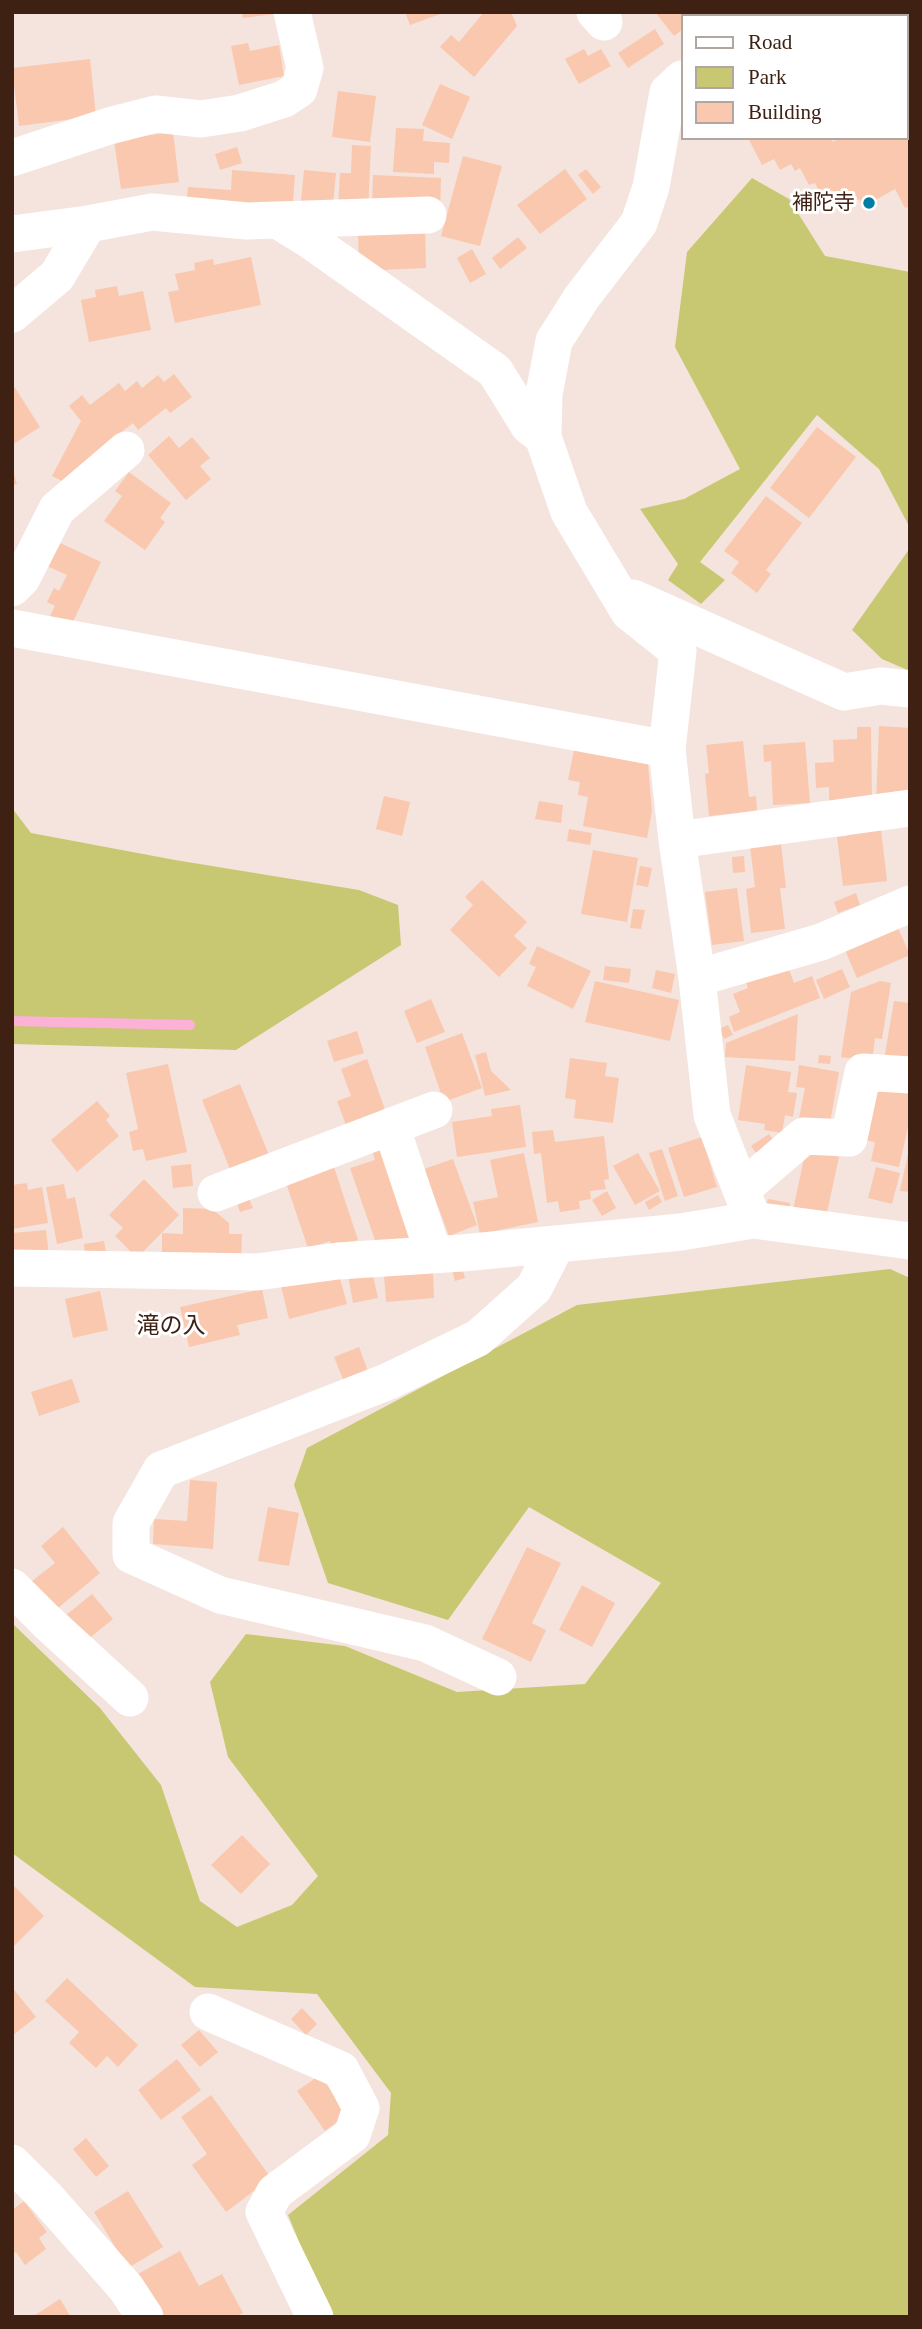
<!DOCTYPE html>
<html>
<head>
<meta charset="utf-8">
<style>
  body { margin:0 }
  #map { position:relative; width:922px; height:2329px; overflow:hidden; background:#f4e4dd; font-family:"Times New Roman",serif }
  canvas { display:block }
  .frame { position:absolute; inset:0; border:14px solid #3e2112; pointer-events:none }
  .legend { position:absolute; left:681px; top:14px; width:228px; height:126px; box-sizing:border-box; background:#fff; border:2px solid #b2a6a0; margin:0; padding:9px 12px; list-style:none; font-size:21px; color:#3e2112 }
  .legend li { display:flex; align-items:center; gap:14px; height:35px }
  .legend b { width:35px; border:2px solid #b2a6a0 }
</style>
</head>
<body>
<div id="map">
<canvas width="922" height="2329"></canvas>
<div class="frame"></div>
<ul class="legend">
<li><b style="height:9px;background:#fff"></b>Road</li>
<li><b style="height:19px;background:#c8c872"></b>Park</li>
<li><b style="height:19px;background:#f9c8af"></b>Building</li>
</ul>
</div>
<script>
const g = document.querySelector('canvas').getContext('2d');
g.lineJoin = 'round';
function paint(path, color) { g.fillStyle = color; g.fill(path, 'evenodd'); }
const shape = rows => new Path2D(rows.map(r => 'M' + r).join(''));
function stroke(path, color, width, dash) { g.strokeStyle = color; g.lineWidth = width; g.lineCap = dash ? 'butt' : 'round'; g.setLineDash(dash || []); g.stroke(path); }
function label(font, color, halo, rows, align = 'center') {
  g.font = font + ' "Times New Roman","Noto Sans JP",serif'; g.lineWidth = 6; g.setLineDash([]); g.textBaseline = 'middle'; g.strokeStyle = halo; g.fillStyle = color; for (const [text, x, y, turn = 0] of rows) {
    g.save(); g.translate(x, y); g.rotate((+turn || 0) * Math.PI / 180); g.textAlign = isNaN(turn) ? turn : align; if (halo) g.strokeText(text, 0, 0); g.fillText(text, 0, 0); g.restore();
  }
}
paint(shape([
  [752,178,789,199,825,256,910,272,910,528,879,469,817,415,700,562,725,580,701,604,668,580,678,564,640,509,684,499,740,469,675,347,687,252],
  [910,548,910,671,882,659,852,630],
  [12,808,31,833,175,860,359,890,398,905,401,945,236,1050,12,1044],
  [890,1269,910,1278,910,2317,330,2317,288,2215,388,2135,391,2093,317,1994,195,1987,12,1853,12,1623,100,1708,161,1785,200,1901,237,1927,292,1905,318,1876,228,1757,210,1682,246,1634,345,1646,457,1692,585,1684,661,1583,529,1507,448,1620,328,1583,294,1485,307,1448,577,1305]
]), '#c8c872');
stroke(shape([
  [12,1021,190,1025]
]), '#fcb1d6', 10);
paint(shape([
  [242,12,274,12,274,14,243,18],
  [405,12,443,12,443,13,410,25],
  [484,12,511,12,517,26,474,77,440,47,451,35,459,42],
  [655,12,705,12,701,16,682,16,682,30,674,36],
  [655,29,664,44,628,68,618,53],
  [248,43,250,51,279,45,284,76,239,85,231,46],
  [584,49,588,56,601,49,611,66,579,84,565,59],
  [90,59,96,116,19,126,12,68],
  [440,84,470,97,452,139,422,125],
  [338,91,376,96,370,142,332,137],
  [910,106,910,206,905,208,895,189,863,207,859,199,851,203,826,204,815,183,809,185,800,168,795,171,791,164,780,170,774,159,762,165,748,138,831,138,833,142,839,138,906,138,906,108],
  [396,128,424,129,423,141,450,143,449,163,434,162,434,174,393,172],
  [173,132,179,182,121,189,114,140],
  [352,145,371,146,368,211,338,210,340,173,351,173],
  [237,147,242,163,220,170,215,154],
  [463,156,502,166,480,246,441,236],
  [565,169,587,199,540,234,517,205],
  [586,169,601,187,593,194,578,175],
  [232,170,295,175,292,215,186,207,188,187,231,190],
  [304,170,336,173,332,215,300,211],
  [373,175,441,178,440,210,372,206],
  [425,226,426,268,359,271,358,229],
  [518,237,527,248,500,269,492,258],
  [472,249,486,274,470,283,457,258],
  [251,257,261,305,175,323,168,292,179,290,175,274,195,270,194,263,213,259,214,265],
  [117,286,119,296,143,291,151,330,89,342,81,300,96,297,95,290],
  [174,374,192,397,170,413,166,408,138,430,133,423,98,450,78,489,52,476,81,421,69,406,82,395,90,405,119,383,125,391,137,381,142,388,158,375,164,382],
  [12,383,40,427,12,445],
  [817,427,856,457,809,518,770,488],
  [169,436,179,448,192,437,210,458,200,466,211,479,186,500,148,455],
  [12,468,17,484,12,485],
  [129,472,171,503,160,518,165,522,145,550,104,521,122,496,115,491],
  [766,496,802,523,766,570,771,574,757,593,731,573,739,562,724,551],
  [58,542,101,562,72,624,47,622,55,606,47,602,54,588,59,591,67,575,47,566],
  [879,726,910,728,910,798,876,803],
  [857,727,871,727,872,803,829,803,829,787,816,788,815,763,834,762,833,740,857,739],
  [743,741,749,797,756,796,757,811,709,816,705,774,709,773,706,745],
  [805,742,810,803,773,805,771,761,764,762,763,745],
  [574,750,648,764,652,811,647,838,583,826,588,797,578,795,580,782,568,780],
  [384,796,410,802,402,836,376,829],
  [539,801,563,805,561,823,535,819],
  [880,821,887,881,843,886,837,837,847,836,846,825],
  [569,829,592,833,590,845,567,841],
  [780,835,786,888,780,888,785,929,751,933,746,889,755,887,749,838],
  [593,850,638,858,627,922,581,914],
  [744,856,745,872,733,873,732,857],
  [640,866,652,868,648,887,636,885],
  [482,880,527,922,514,936,527,948,499,977,450,930,473,905,465,897],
  [737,888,744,941,712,945,705,892],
  [856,893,860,905,838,913,834,902],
  [633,909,645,910,641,929,630,928],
  [894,919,910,955,857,978,845,950],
  [537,946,591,971,573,1009,527,986,536,967,529,964],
  [786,961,794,983,812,976,820,998,734,1032,729,1017,740,1012,733,994,748,988,744,978],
  [605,966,631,969,629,983,603,980],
  [842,969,850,987,824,999,816,980],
  [656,970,675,974,671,993,652,988],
  [595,981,679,1000,670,1041,585,1022],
  [880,981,891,983,882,1039,875,1038,872,1062,841,1057,851,992],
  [431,999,445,1032,417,1043,404,1011],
  [894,1001,910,1003,910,1064,884,1060],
  [798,1014,795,1061,725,1057,726,1043],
  [728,1025,733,1035,724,1039,719,1029],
  [357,1031,364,1053,334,1062,327,1041],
  [462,1033,482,1088,444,1102,425,1047],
  [486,1052,491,1071,511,1090,485,1096,475,1055],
  [819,1055,831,1056,830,1064,818,1063],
  [570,1058,607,1063,605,1076,619,1078,613,1123,574,1118,576,1100,565,1098],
  [367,1059,387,1115,347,1128,337,1101,351,1096,341,1069],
  [168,1064,187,1152,146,1161,143,1149,133,1151,129,1132,138,1129,126,1073],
  [746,1065,791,1072,788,1092,797,1093,793,1117,785,1115,782,1133,764,1130,765,1124,738,1120],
  [799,1065,839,1072,830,1123,799,1118,805,1088,796,1087],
  [877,1082,910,1089,910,1118,899,1167,871,1161,875,1142,864,1140],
  [240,1084,273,1165,230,1169,202,1100],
  [97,1101,110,1116,106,1120,119,1136,77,1172,51,1140],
  [520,1105,526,1147,457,1157,452,1122,492,1116,491,1109],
  [553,1130,555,1142,604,1136,609,1179,604,1180,606,1189,590,1191,591,1199,579,1201,580,1209,560,1212,558,1201,547,1203,541,1153,534,1154,532,1132],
  [769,1134,777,1145,759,1157,751,1146],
  [702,1137,717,1187,684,1197,668,1148],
  [382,1139,416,1240,379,1252,350,1168,375,1160,370,1144],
  [662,1149,678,1196,665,1201,649,1153],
  [806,1149,839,1157,826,1217,793,1210],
  [909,1149,910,1150,910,1192,900,1191],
  [524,1153,538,1222,480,1234,473,1202,498,1197,490,1160],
  [638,1153,660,1191,635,1205,613,1166],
  [453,1159,477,1225,449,1236,424,1169],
  [332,1161,358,1240,332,1248,330,1241,308,1248,284,1177],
  [191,1164,193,1186,173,1188,171,1166],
  [876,1167,900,1173,892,1204,868,1198],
  [144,1179,179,1215,137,1258,115,1236,123,1228,109,1215],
  [27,1183,28,1190,42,1187,48,1223,12,1229,12,1185],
  [64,1184,67,1199,75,1197,83,1238,57,1244,46,1187],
  [607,1191,616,1208,602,1216,592,1200],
  [658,1195,662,1202,649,1210,645,1202],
  [248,1196,253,1208,240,1212,236,1200],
  [768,1199,790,1203,789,1212,766,1208],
  [183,1208,212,1209,229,1223,229,1234,242,1234,241,1268,162,1267,162,1233,183,1234],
  [46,1230,49,1255,12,1258,12,1233],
  [104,1241,107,1259,86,1262,84,1244],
  [461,1264,465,1278,455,1281,451,1266],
  [372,1271,378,1298,353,1303,348,1275],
  [433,1272,434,1298,386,1302,384,1275],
  [339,1275,347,1304,289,1319,281,1286],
  [262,1289,268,1318,237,1325,240,1335,189,1347,180,1307],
  [100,1291,108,1330,73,1338,65,1299],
  [359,1347,371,1379,347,1389,334,1357],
  [72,1379,80,1402,39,1416,31,1392],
  [190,1480,217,1482,213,1549,153,1544,154,1519,187,1521],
  [268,1507,299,1513,289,1566,258,1561],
  [63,1527,100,1573,51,1614,27,1585,55,1563,41,1546],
  [527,1547,561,1563,532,1623,546,1630,531,1662,482,1639],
  [582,1585,615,1603,592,1647,559,1630],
  [92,1594,113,1619,86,1641,65,1616],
  [242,1835,270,1864,241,1894,211,1865],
  [12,1884,44,1916,12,1948],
  [67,1978,138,2045,118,2067,107,2056,96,2068,69,2043,79,2032,45,2001],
  [12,1987,36,2017,12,2036],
  [302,2008,317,2024,306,2035,291,2019],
  [199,2030,218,2052,200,2067,181,2045],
  [177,2059,201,2090,161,2120,138,2090],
  [320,2075,347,2114,325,2131,297,2091],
  [211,2095,271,2178,226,2212,192,2165,207,2154,181,2117],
  [86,2138,109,2166,96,2177,73,2149],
  [128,2191,163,2247,128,2268,94,2212],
  [24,2201,47,2232,39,2238,46,2249,25,2265,16,2252,12,2254,12,2210],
  [180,2251,199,2286,222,2274,243,2313,235,2317,159,2317,136,2275],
  [60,2299,71,2317,32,2317]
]), '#f9c8af');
stroke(shape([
  [850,16,852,12]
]), '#bda9a0', 4.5, [5, 3.5]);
stroke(shape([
  [595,12,604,22],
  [740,16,743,12],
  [12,158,109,126,156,114,201,119,240,113,284,99,299,89,305,68,292,12],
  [279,221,308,239,495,371,529,426,543,437],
  [12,234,88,224,152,212,247,221,428,215],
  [12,314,57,276,88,224],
  [12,588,22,578,57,509,126,450],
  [633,598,844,692,881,686,910,689],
  [12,628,667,749],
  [677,840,910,808],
  [697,978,821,942,910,904],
  [391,1126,434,1255],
  [741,1190,804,1136,849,1138,863,1072,910,1075],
  [216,1193,434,1110],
  [753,1220,910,1241],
  [12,1268,257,1272,338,1261,462,1253,681,1232,753,1220,712,1115,697,978,677,840,667,749,678,651,629,612,569,512,543,437,544,394,554,341,582,297,639,223,651,187,668,92,682,79],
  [12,1587,46,1621,130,1698],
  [498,1677,425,1643,220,1595,131,1555,131,1523,161,1470,389,1381,478,1338,534,1288,556,1245],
  [208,2012,341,2070,361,2108,352,2135,275,2192,264,2212,315,2317],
  [12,2163,46,2197,126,2288,145,2317]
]), '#fff', 37);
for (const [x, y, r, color] of [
  [869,203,7,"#007da4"]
]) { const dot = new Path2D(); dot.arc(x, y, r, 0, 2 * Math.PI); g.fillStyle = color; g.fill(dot); stroke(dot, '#fff', 2.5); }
label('21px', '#3e2112', '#fff', [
  ["補陀寺",855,203]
], 'right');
label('23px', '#3e2112', '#fff', [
  ["滝の入",171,1327]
]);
</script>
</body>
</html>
